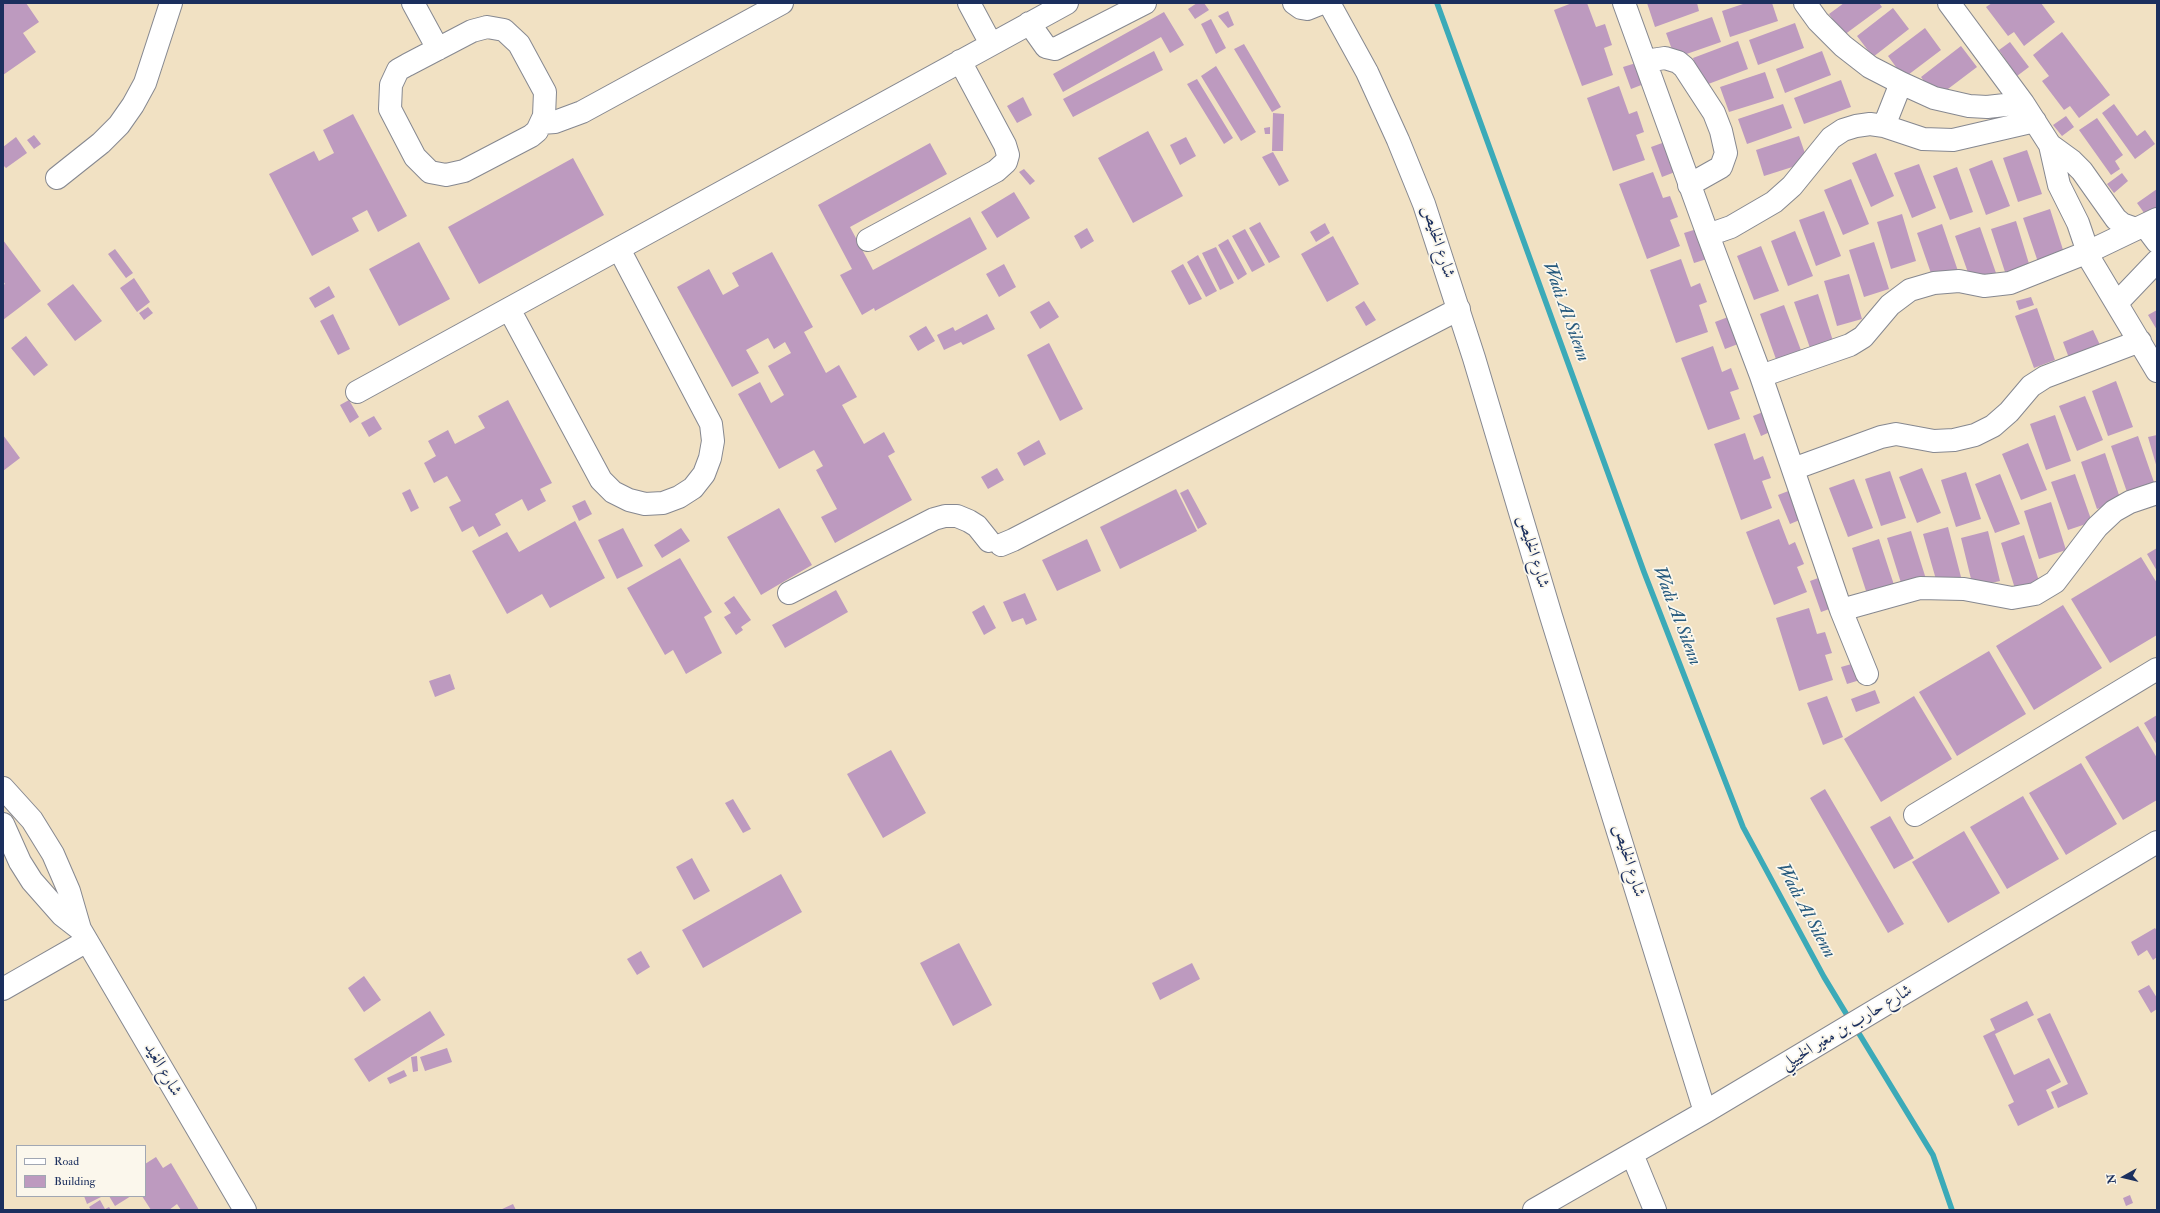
<!DOCTYPE html>
<html>
<head>
<meta charset="utf-8">
<style>
  body { margin:0 }
  #map { position:relative; width:2160px; height:1213px; overflow:hidden; background:#f1e1c3; font-family:"IM FELL Double Pica",serif }
  canvas { display:block }
  .frame { position:absolute; inset:0; border:4px solid #1b2f5e; pointer-events:none }
  .legend { position:absolute; left:16px; top:1145px; width:130px; height:52px; box-sizing:border-box; background:#fbf7ec; border:1px solid #a1a7b3; margin:0; padding:5px 7px; list-style:none; font-size:12px; color:#1b2f5e }
  .legend li { display:flex; align-items:center; gap:8px; height:20px }
  .legend b { width:20px; border:1px solid #a1a7b3 }
  .north { position:absolute; left:2104px; top:1157px; width:40px; height:40px; -webkit-text-stroke:3px #fbf7ec; paint-order:stroke; rotate:262deg; font-size:11px; font-weight:700; line-height:16px; text-align:center; color:#1b2f5e }
  .north::after { content:''; display:block; margin:auto; width:14px; height:18px; background:#1b2f5e; clip-path:polygon(50% 0,100% 100%,50% 72%,0 100%) }
</style>
</head>
<body>
<div id="map">
<canvas width="2160" height="1213"></canvas>
<div class="frame"></div>
<ul class="legend">
<li><b style="height:5px;background:#fff"></b>Road</li>
<li><b style="height:11px;background:#bd9abf"></b>Building</li>
</ul>
<div class="north">N</div>
</div>
<script>
const g = document.querySelector('canvas').getContext('2d');
g.lineJoin = 'round';
const shape = rows => new Path2D(rows.map(r => 'M' + r).join(''));
function stroke(path, color, width, dash) { g.strokeStyle = color; g.lineWidth = width; g.lineCap = dash ? 'butt' : 'round'; g.setLineDash(dash || []); g.stroke(path); }
function paint(path, color) { g.fillStyle = color; g.fill(path, 'evenodd'); }
function label(font, color, halo, rows, align = 'center') {
  g.font = font + ' "IM FELL Double Pica",Amiri,serif'; g.lineWidth = 3.5; g.setLineDash([]); g.textBaseline = 'middle'; g.strokeStyle = halo; g.fillStyle = color; for (const [text, x, y, turn = 0] of rows) {
    g.save(); g.translate(x, y); g.rotate((+turn || 0) * Math.PI / 180); g.textAlign = isNaN(turn) ? turn : align; if (halo) g.strokeText(text, 0, 0); g.fillText(text, 0, 0); g.restore();
  }
}
stroke(shape([
  [1437,3,1644,572,1743,827,1824,977,1850,1020],
  [1855,1027,1933,1155,1952,1210]
]), '#3baab8', 5.5);
paint(shape([
  [3,3,26,3,39,22,23,33,36,52,3,75],
  [1197,3,1204,3,1209,10,1195,19,1188,9],
  [1572,3,1587,3,1596,27,1605,24,1612,45,1604,48,1613,75,1582,86,1554,10],
  [1647,3,1697,3,1699,11,1655,27],
  [1746,3,1772,3,1778,21,1730,37,1722,11],
  [1844,3,1879,3,1882,7,1844,35,1829,14],
  [1992,3,2041,3,2055,22,2024,46,2014,32,2008,36,1986,7],
  [1893,8,1909,29,1873,57,1857,36],
  [1228,11,1234,25,1228,28,1218,16],
  [1164,12,1184,45,1170,53,1161,37,1063,92,1053,74],
  [1712,17,1721,42,1675,58,1666,33],
  [1211,19,1226,48,1216,54,1201,24],
  [1795,23,1804,48,1758,65,1749,40],
  [1925,28,1941,50,1904,78,1888,56],
  [2062,32,2110,95,2079,118,2070,106,2064,110,2042,81,2049,76,2033,55],
  [1738,41,1748,69,1703,86,1693,58],
  [2010,42,2029,67,2017,76,1999,50],
  [1244,44,1281,107,1272,112,1234,49],
  [1961,46,1977,67,1936,98,1921,77],
  [1154,51,1163,70,1073,117,1063,99],
  [1822,51,1831,75,1785,93,1776,69],
  [1636,63,1644,84,1631,89,1623,67],
  [1216,66,1256,132,1241,141,1201,76],
  [1765,72,1774,98,1729,112,1720,87],
  [1197,79,1233,138,1224,144,1187,84],
  [1841,80,1851,107,1804,124,1794,98],
  [1619,86,1629,114,1637,111,1644,132,1636,135,1645,160,1613,171,1587,98],
  [1023,97,1032,115,1017,123,1007,106],
  [1783,104,1792,128,1747,144,1738,119],
  [2114,104,2137,136,2145,130,2155,144,2135,159,2102,113],
  [1273,113,1284,114,1283,151,1272,151],
  [353,114,407,216,378,232,367,210,352,218,359,231,312,256,269,174,314,151,319,161,334,153,323,130],
  [2066,116,2074,127,2062,136,2053,125],
  [2097,118,2123,155,2115,161,2120,169,2111,175,2079,130],
  [1270,127,1270,134,1265,134,1264,128],
  [1148,131,1183,196,1133,223,1098,158],
  [34,135,41,144,34,149,27,140],
  [1799,136,1808,162,1764,176,1756,150],
  [16,137,27,153,6,168,3,165,3,147],
  [1186,137,1196,156,1180,165,1170,145],
  [1665,142,1675,172,1662,177,1651,147],
  [930,143,947,174,850,227,873,270,970,217,987,249,875,311,874,308,862,315,840,275,852,269,818,205],
  [2027,150,2042,194,2018,202,2003,158],
  [1273,152,1289,181,1279,186,1262,157],
  [1876,153,1894,196,1871,207,1852,163],
  [573,158,604,215,479,284,448,227],
  [1992,160,2010,206,1986,215,1969,169],
  [1919,164,1936,208,1912,218,1894,173],
  [1957,167,1973,212,1950,220,1933,176],
  [1024,169,1035,181,1030,185,1019,172],
  [1653,172,1663,198,1670,196,1678,217,1670,220,1680,246,1647,259,1619,184],
  [2122,173,2128,181,2114,193,2107,184],
  [1851,179,1869,224,1843,235,1824,190],
  [2157,189,2157,210,2147,217,2137,203],
  [1014,192,1030,218,997,238,981,212],
  [2050,209,2065,256,2039,265,2023,218],
  [1824,211,1841,256,1816,266,1799,220],
  [1902,214,1916,261,1891,269,1877,222],
  [2016,221,2030,267,2006,275,1991,229],
  [1260,222,1280,257,1269,263,1249,228],
  [1325,223,1330,233,1316,242,1310,232],
  [1942,224,1958,271,1933,279,1917,233],
  [1980,227,1996,273,1971,281,1955,236],
  [1087,228,1094,241,1081,249,1074,236],
  [1245,229,1265,265,1252,272,1232,236],
  [1697,229,1707,259,1694,263,1684,233],
  [1795,231,1813,276,1788,286,1771,241],
  [1333,236,1359,284,1327,302,1301,254],
  [1228,239,1247,274,1238,280,1218,245],
  [3,240,41,291,3,320,3,285,5,284,3,281],
  [419,242,450,299,399,326,369,269],
  [1874,242,1889,289,1864,297,1849,250],
  [1761,246,1779,291,1754,300,1737,256],
  [1216,247,1234,283,1220,290,1202,253],
  [115,249,133,273,126,278,108,254],
  [772,252,813,327,804,332,826,373,839,365,857,397,842,405,864,444,884,432,895,452,888,456,912,500,835,543,821,517,837,509,816,470,823,466,814,450,779,469,738,394,760,382,771,403,784,395,768,366,791,353,785,342,774,349,768,338,746,350,759,373,732,387,677,287,709,269,723,295,739,286,732,273],
  [1198,255,1217,291,1206,297,1187,262],
  [1681,259,1691,287,1700,283,1707,302,1699,305,1708,332,1676,343,1650,270],
  [1004,264,1016,287,999,297,986,274],
  [1183,264,1202,299,1189,305,1171,271],
  [1849,274,1862,319,1837,326,1824,281],
  [134,278,150,302,137,312,120,288],
  [73,284,102,321,75,341,47,304],
  [329,286,335,297,315,308,309,298],
  [1818,294,1833,341,1810,348,1794,302],
  [2031,297,2034,305,2019,310,2016,301],
  [1049,301,1059,317,1040,329,1030,312],
  [1364,301,1376,320,1366,326,1355,307],
  [1784,305,1802,353,1777,362,1760,314],
  [148,307,153,313,144,320,139,313],
  [2037,308,2055,360,2034,368,2015,316],
  [2157,310,2157,330,2148,315],
  [333,314,350,349,338,355,320,321],
  [987,314,995,329,963,345,961,342,944,350,937,335,953,327,955,331],
  [1728,317,1738,344,1725,349,1715,322],
  [926,326,935,341,918,351,909,336],
  [2093,330,2100,345,2069,358,2063,342],
  [26,336,48,365,34,376,11,348],
  [1049,343,1083,409,1060,421,1027,355],
  [1713,346,1722,372,1731,368,1739,389,1730,392,1740,419,1708,430,1681,358],
  [2116,381,2133,427,2108,436,2092,391],
  [2085,396,2103,440,2077,451,2059,406],
  [349,400,359,417,350,423,340,405],
  [508,400,552,483,540,489,546,501,528,511,522,499,495,514,501,525,479,537,473,526,462,532,449,507,461,501,447,476,434,483,424,463,436,456,428,441,448,430,455,444,485,428,478,416],
  [1763,412,1770,432,1761,436,1753,416],
  [2055,415,2071,461,2046,470,2030,424],
  [374,416,382,429,369,437,361,423],
  [1745,433,1754,460,1763,456,1771,478,1762,481,1772,508,1741,520,1714,444],
  [3,435,20,458,3,471],
  [2157,435,2157,468,2148,437],
  [2138,436,2155,485,2128,495,2111,446],
  [1039,440,1046,454,1024,466,1017,453],
  [2028,443,2047,490,2021,500,2002,454],
  [2105,453,2121,501,2097,509,2081,462],
  [997,468,1004,480,988,489,981,477],
  [1922,468,1941,513,1917,523,1899,477],
  [1890,471,1906,518,1881,526,1865,479],
  [1966,472,1981,519,1956,527,1941,480],
  [2000,474,2020,524,1995,533,1975,484],
  [2075,474,2092,522,2068,530,2051,482],
  [1854,479,1873,528,1848,537,1829,488],
  [410,489,419,508,411,512,402,493],
  [1176,489,1197,531,1120,569,1100,527],
  [1188,489,1207,524,1198,529,1180,493],
  [1791,490,1802,519,1790,524,1778,495],
  [585,500,592,514,579,521,572,506],
  [2051,502,2066,550,2039,559,2024,511],
  [779,508,812,565,761,595,727,537],
  [1779,519,1789,545,1795,542,1804,564,1797,567,1807,592,1774,605,1746,532],
  [575,521,605,578,550,608,542,594,507,614,472,551,507,532,519,552],
  [1948,527,1961,577,1937,583,1923,534],
  [623,528,643,566,617,579,598,540],
  [681,528,690,541,662,558,654,545],
  [1911,531,1926,579,1902,586,1887,538],
  [1988,531,2000,581,1973,587,1961,538],
  [2024,535,2040,584,2016,592,2001,543],
  [1087,539,1101,571,1057,591,1042,560],
  [1879,539,1896,591,1869,600,1852,548],
  [2157,548,2157,571,2147,554],
  [2141,557,2157,583,2157,635,2110,663,2071,599],
  [680,558,712,612,704,617,722,653,686,674,673,650,665,655,627,588],
  [1821,577,1832,608,1821,612,1810,581],
  [836,590,848,612,785,648,772,625],
  [1025,593,1037,620,1026,625,1023,618,1012,622,1003,602],
  [734,596,751,620,741,627,743,630,736,635,724,617,731,613,724,603],
  [984,605,996,628,984,635,972,612],
  [2063,605,2102,668,2034,710,1996,646],
  [1809,608,1817,634,1825,632,1832,653,1825,655,1833,680,1799,691,1776,618],
  [1989,651,2026,714,1957,756,1919,692],
  [1855,663,1860,680,1847,684,1841,667],
  [450,674,455,689,435,697,429,681],
  [1875,690,1880,703,1856,712,1851,699],
  [1827,696,1843,737,1823,745,1807,703],
  [1914,696,1952,759,1881,802,1844,739],
  [2157,715,2157,745,2144,723],
  [2138,726,2157,758,2157,800,2123,820,2085,757],
  [891,750,926,813,883,838,847,774],
  [2081,763,2117,824,2066,855,2029,793],
  [1825,789,1904,924,1888,933,1810,798],
  [2023,796,2059,859,2007,889,1970,827],
  [733,799,751,829,743,833,725,803],
  [1890,816,1914,858,1894,869,1870,827],
  [1964,831,2000,893,1948,923,1912,862],
  [692,858,710,891,694,900,676,867],
  [781,874,802,912,703,968,682,930],
  [2155,928,2157,931,2157,957,2153,960,2147,950,2138,956,2131,942],
  [959,943,992,1005,953,1026,920,963],
  [641,951,650,967,637,975,627,959],
  [1192,963,1200,979,1160,1000,1152,983],
  [364,976,381,1000,364,1012,348,988],
  [2149,985,2157,998,2157,1009,2151,1013,2138,991],
  [2027,1001,2034,1015,1995,1034,2014,1075,2049,1058,2061,1082,2046,1090,2054,1108,2018,1126,2008,1105,2014,1102,1983,1036,1995,1030,1990,1019],
  [430,1011,445,1035,369,1082,354,1059],
  [2050,1013,2088,1094,2058,1108,2051,1092,2068,1084,2037,1019],
  [447,1048,452,1062,425,1071,420,1057],
  [417,1056,418,1071,413,1072,411,1057],
  [404,1070,407,1076,390,1084,387,1078],
  [156,1157,163,1168,171,1163,199,1210,181,1210,177,1204,169,1210,151,1210,142,1196,145,1196,145,1164],
  [2130,1195,2133,1203,2126,1206,2123,1198],
  [84,1196,103,1196,87,1204],
  [109,1196,131,1196,115,1206],
  [100,1200,105,1209,109,1207,111,1210,91,1210,89,1207],
  [513,1204,516,1210,500,1210]
]), '#bd9abf');
const minor = shape([
  [413,3,438,49],
  [969,3,991,44],
  [1294,3,1301,8,1307,9,1322,3],
  [1329,3,1367,72,1398,140,1424,204,1474,358,1551,616,1705,1112],
  [1624,3,1708,235,1761,376,1841,610,1867,674],
  [1805,3,1818,21,1843,46,1870,67,1901,83,1934,98,1969,106,1987,107,2023,103],
  [1949,3,2023,103,2050,145,2059,185,2078,223,2091,261,2157,371],
  [1029,23,1046,47,1055,49,1145,3],
  [487,27,504,30,519,44,545,92,544,116,537,131,531,136,464,171,446,175,430,172,415,157,390,109,391,85,398,70,407,65,472,31,487,27],
  [1645,61,1665,58,1678,62,1684,67,1714,113,1721,131,1726,153,1721,167,1689,185],
  [541,123,555,122,582,112,782,3],
  [1884,126,1901,83],
  [2050,145,2072,161,2082,171,2116,219,2122,224,2136,229],
  [57,178,101,143,119,125,133,105,145,83,171,3],
  [2145,226,2157,242],
  [1708,235,1731,227,1774,202,1792,186,1831,138,1843,130,1856,126,1870,124,1884,126,1923,139,1953,140,2035,121],
  [868,240,996,171,1006,162,1008,155,1005,145,960,61],
  [2117,303,2157,261],
  [509,309,601,480,613,492,629,500,645,504,663,503,679,497,693,488,704,474,710,458,713,441,711,424,619,249],
  [1761,376,1850,345,1863,337,1890,305,1910,290,1934,283,1959,281,1984,286,2010,283,2088,252,2157,219],
  [357,392,1067,3],
  [1793,469,1881,437,1896,434,1934,441,1954,440,1975,435,1993,426,2009,412,2031,386,2045,377,2140,341],
  [1001,545,1013,540,1459,309],
  [789,593,934,519,945,516,957,516,969,521,977,526,989,541],
  [1841,610,1920,588,1964,589,2012,598,2035,594,2055,582,2097,527,2114,511,2130,502,2157,493],
  [3,788,32,820,53,854,69,891,80,929,245,1210],
  [1915,815,2157,669],
  [3,824,20,862,32,881,62,915,80,929],
  [3,989,87,941],
  [1632,1154,1655,1210],
  [1534,1210,1705,1112,2157,842]
]);
stroke(minor, '#868890', 24);
stroke(minor, '#fff', 22);
label('17px', '#1b2f5e', '#fbf7ec', [
  ["شارع الخليص",1437,242,72],
  ["شارع الخليص",1532,552,73],
  ["شارع الخليص",1628,861,73],
  ["شارع حارب بن مغير الخييلي",1847,1028,-31],
  ["شارع الغيد",162,1070,60]
]);
label('italic 18px', '#265a7e', '#fbf7ec', [
  ["Wadi Al Silenn",1565,312,70],
  ["Wadi Al Silenn",1676,616,69],
  ["Wadi Al Silenn",1805,911,62]
]);
</script>
</body>
</html>
